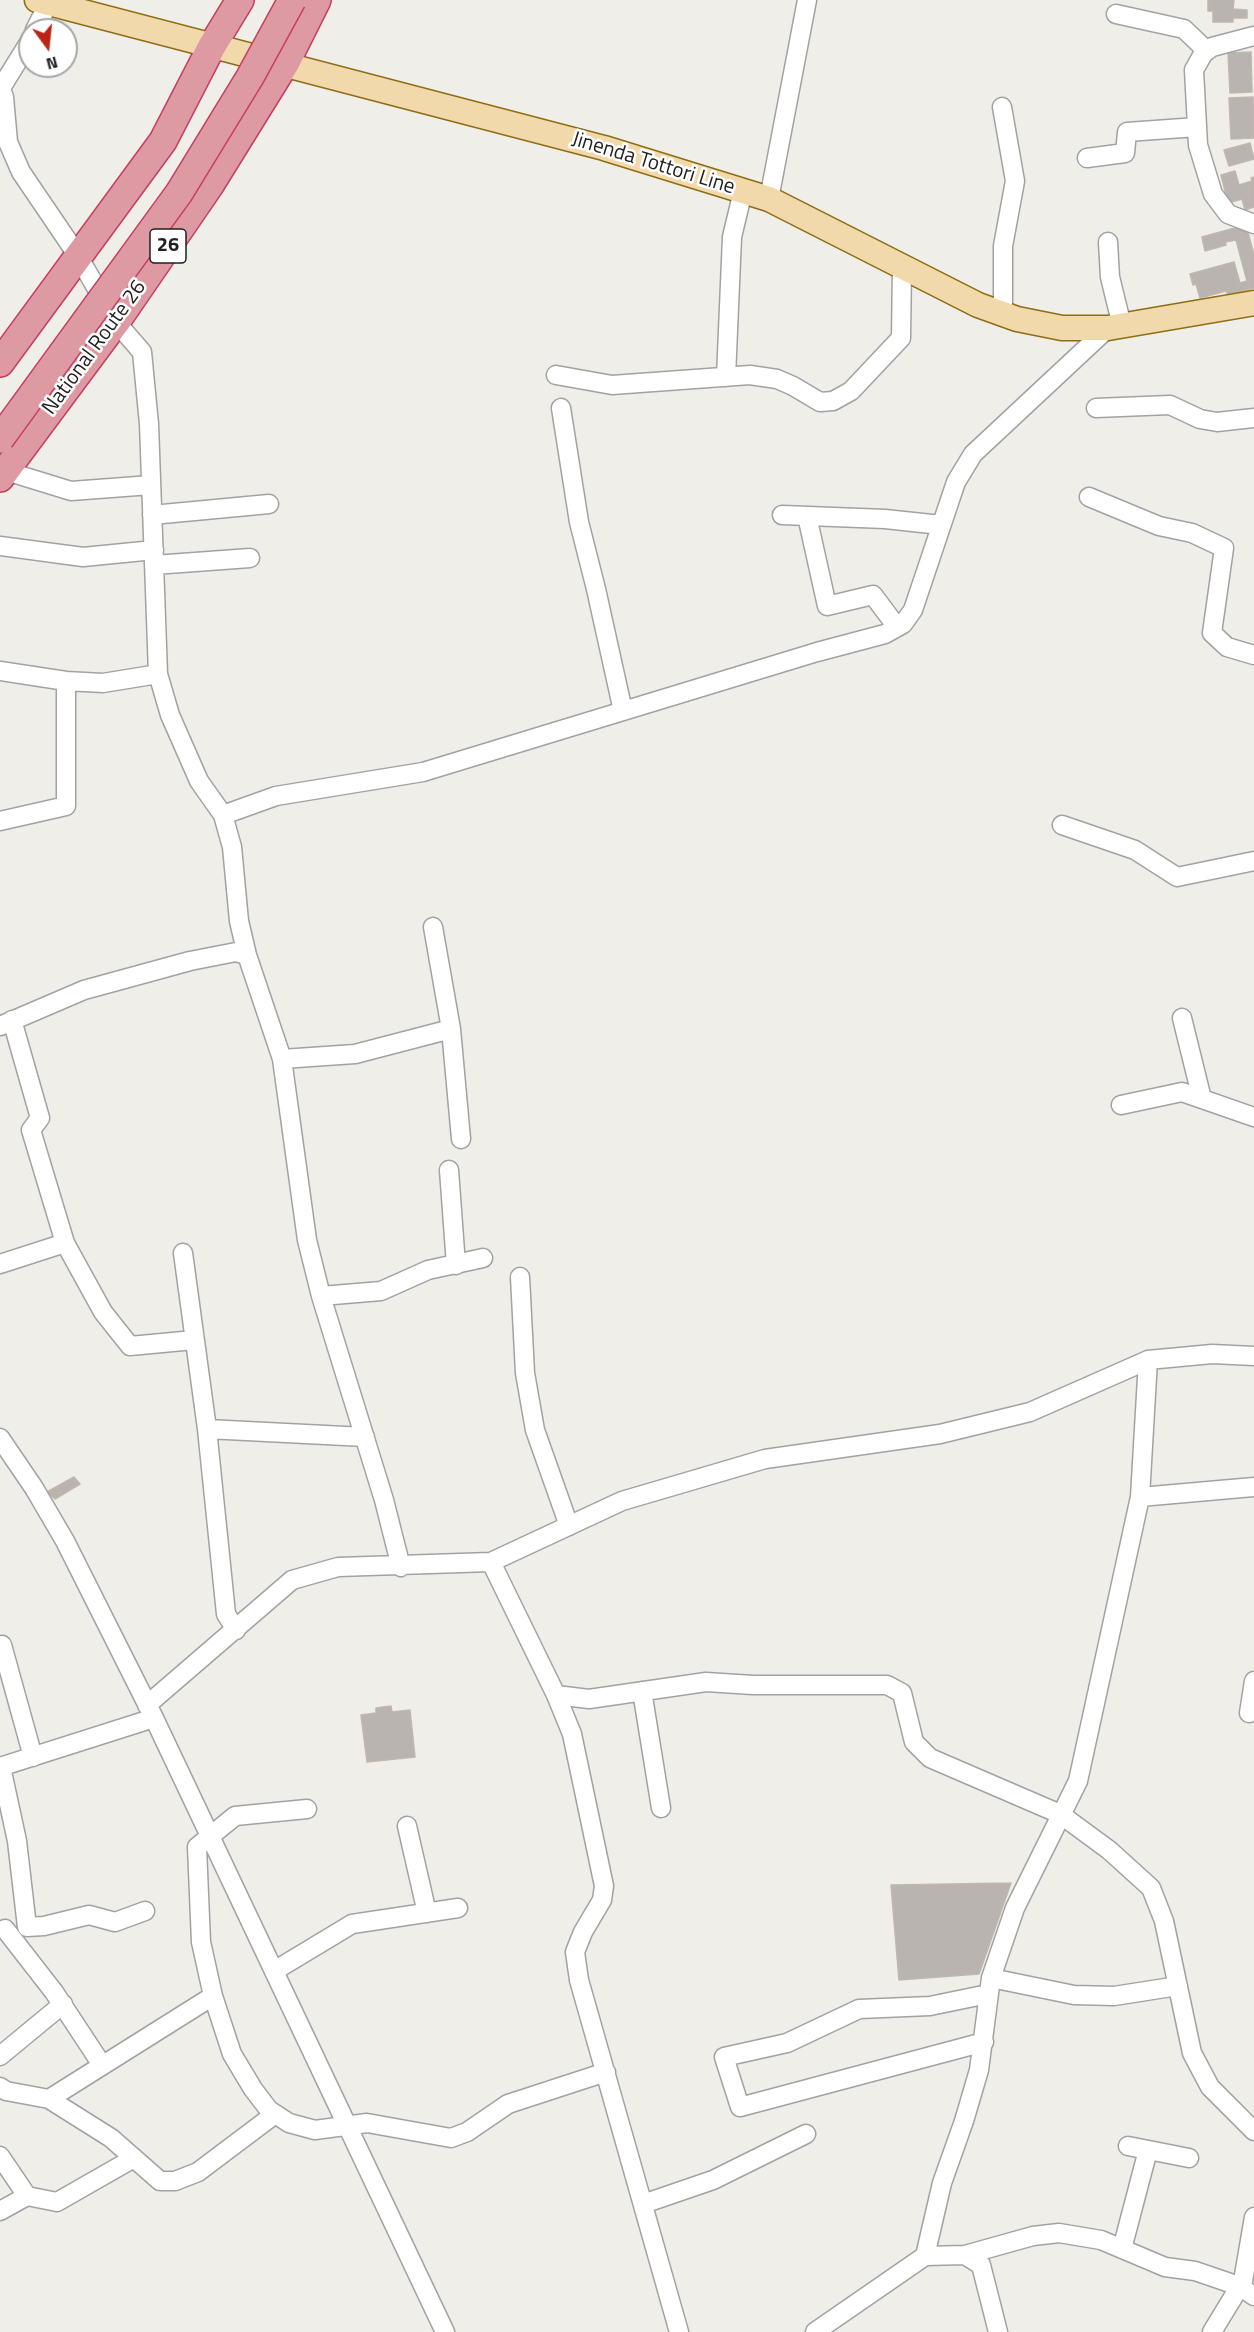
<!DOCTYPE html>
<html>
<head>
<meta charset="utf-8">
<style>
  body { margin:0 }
  #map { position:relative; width:1254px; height:2332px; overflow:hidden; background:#f0eee9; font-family:"Titillium Web",sans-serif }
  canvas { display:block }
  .north { position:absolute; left:18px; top:18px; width:60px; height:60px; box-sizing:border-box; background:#fff; border:2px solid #a6a6a6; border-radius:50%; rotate:165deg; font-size:16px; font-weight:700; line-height:24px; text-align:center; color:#212121 }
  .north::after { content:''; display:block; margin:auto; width:21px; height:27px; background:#bb2317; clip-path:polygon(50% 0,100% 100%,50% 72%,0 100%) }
</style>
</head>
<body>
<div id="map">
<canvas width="1254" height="2332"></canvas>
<div class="north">N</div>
</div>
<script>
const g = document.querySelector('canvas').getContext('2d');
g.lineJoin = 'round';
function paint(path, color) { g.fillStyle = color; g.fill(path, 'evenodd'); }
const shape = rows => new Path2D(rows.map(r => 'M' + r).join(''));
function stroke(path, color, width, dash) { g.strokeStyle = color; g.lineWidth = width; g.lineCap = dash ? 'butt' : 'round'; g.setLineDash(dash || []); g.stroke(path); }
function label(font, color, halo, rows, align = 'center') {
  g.font = font + ' "Titillium Web",sans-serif'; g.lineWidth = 5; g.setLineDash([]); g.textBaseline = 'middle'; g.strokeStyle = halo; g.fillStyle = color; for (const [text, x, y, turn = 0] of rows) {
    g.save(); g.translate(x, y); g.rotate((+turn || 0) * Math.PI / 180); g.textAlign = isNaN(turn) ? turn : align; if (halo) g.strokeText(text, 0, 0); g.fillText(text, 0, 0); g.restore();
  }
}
const building = shape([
  [1208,0,1234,0,1233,9,1247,10,1247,18,1233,18,1233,22,1213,22,1213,11,1208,11,1208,0],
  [1251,52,1252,92,1230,93,1228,53,1251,52],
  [1253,97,1254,138,1231,139,1229,98,1253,97],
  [1250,143,1254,159,1229,166,1224,150,1250,143],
  [1235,171,1239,185,1252,181,1251,178,1254,177,1254,207,1245,210,1242,199,1228,203,1221,175,1235,171],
  [1242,226,1247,229,1254,255,1254,288,1228,295,1226,291,1200,298,1196,284,1193,285,1190,274,1234,262,1240,283,1247,281,1236,240,1225,242,1226,245,1205,251,1202,237,1242,226],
  [74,1477,80,1484,55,1499,47,1492,74,1477],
  [391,1706,392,1712,410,1710,415,1757,367,1762,361,1715,376,1713,376,1708,391,1706],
  [1011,1883,979,1974,899,1980,891,1885,1011,1883]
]);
paint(building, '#b9b4af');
stroke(building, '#c0b7ad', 1.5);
const minor = shape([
  [1116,14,1184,29,1207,51],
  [35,30,50,0],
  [1254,36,1212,47,1203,54,1194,70,1198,145,1213,194,1228,214,1254,224],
  [0,86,4,97,8,142,21,172,78,256,116,322,142,352,149,424,158,674,170,715,199,781,223,815,232,847,239,921,247,955,282,1059,307,1240,321,1296,384,1500,401,1567],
  [1,88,30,41],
  [1002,107,1015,181,1003,246,1003,314],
  [1087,158,1125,153,1127,132,1197,127],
  [769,199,807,0],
  [1108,242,1110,277,1122,326],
  [556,375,612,385,750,375,777,379,793,386,820,402,833,401,851,391,901,338,902,268],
  [726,377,732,237,743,191],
  [561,408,579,522,596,589,623,711],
  [1096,408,1170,405,1200,419,1217,422,1254,418],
  [6,471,71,491,151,485],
  [1089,497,1159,526,1192,533,1224,548,1212,633,1227,647,1254,655],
  [152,515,269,504],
  [782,515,885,519,941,525],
  [807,516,827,606,873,595,897,627],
  [0,546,83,557,154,550],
  [154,565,250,558],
  [0,671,66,681,103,683,158,674],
  [223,815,276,796,423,772,817,652,885,634,903,624,913,610,956,482,973,454,1108,328],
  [0,821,66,806,66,681],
  [1062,825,1135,850,1177,877,1254,861],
  [433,927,451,1029,461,1139],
  [1182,1018,1202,1099],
  [12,1020,40,1118,31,1130,65,1243,103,1312,130,1346,194,1340],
  [0,1026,84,990,190,961,236,952,247,955],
  [282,1059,355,1054,451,1029],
  [1121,1105,1182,1092,1254,1117],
  [449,1170,456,1265],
  [183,1253,207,1429,226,1614,236,1630],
  [0,1264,65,1243],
  [520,1277,525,1373,535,1430,569,1526],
  [321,1296,381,1291,428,1270,483,1258],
  [207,1429,365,1437],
  [0,1438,34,1488,65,1541,154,1718,445,2332],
  [1140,1497,1254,1487],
  [491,1562,556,1695,572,1734,604,1886,602,1900,583,1932,575,1952,579,1980,679,2332],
  [2,1645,33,1757],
  [642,1691,661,1808],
  [556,1695,589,1699,706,1682,753,1685,887,1685,902,1693,914,1742,930,1758,1060,1814,1109,1850,1151,1888,1164,1921,1192,2053,1210,2087,1254,2131],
  [147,1705,292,1580,338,1567,491,1562,622,1501,765,1459,940,1434,1030,1412,1148,1360,1212,1354,1254,1356],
  [1249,1713,1254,1681],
  [0,1767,154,1718],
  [1,1767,17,1841,27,1927,44,1926,89,1915,115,1922,145,1911],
  [307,1809,235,1816,197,1847,201,1942,213,1996,232,2054,253,2089,269,2110,289,2123,315,2130,367,2123,451,2138,467,2132,508,2104,606,2072],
  [407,1826,427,1913],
  [5,1929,54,1992,102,2065],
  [274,1971,352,1924,458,1908],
  [991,1978,1074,1995,1114,1996,1178,1986],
  [984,2042,740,2107,724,2057,787,2043,859,2009,930,2006,988,1994],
  [0,2056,63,2004],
  [0,2087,6,2091,49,2099,111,2138,160,2181,175,2181,198,2172,275,2114],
  [49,2099,213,1996],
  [1128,2146,1189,2158],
  [0,2156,27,2196,57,2202,134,2158],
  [643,2204,713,2180,806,2134],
  [0,2211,27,2196],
  [1122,2249,1148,2150],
  [965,2255,1033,2236,1059,2233,1101,2240,1165,2267,1195,2271,1239,2286,1254,2296],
  [925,2256,965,2255,981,2265,998,2332],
  [815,2332,925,2256,942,2183,964,2121,979,2070,991,1978,1015,1908,1078,1781,1140,1497,1148,1360],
  [1212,2332,1243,2281,1254,2217]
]);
const major = shape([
  [37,0,604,148,769,199,978,305,1017,319,1062,328,1108,328,1254,303]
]);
const highway = shape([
  [0,363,163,141,212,46,240,0],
  [0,478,116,322,210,185,285,64,317,0]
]);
stroke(minor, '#a2a2a2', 21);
stroke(major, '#8c6d12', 27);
stroke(highway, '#c83c62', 30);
stroke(minor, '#fff', 18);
stroke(major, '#f2d9ac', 24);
stroke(highway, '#de9aa2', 27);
const highwayBridge = shape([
  [0,439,179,193,250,77,292,0]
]);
stroke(highwayBridge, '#c83c62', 30, []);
stroke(highwayBridge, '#de9aa2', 27);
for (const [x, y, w] of [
  [168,246,36]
]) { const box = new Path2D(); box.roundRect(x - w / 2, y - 17, w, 34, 4.5); g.fillStyle = '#fff'; g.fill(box); stroke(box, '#212121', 1.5); }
label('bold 20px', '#212121', null, [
  ["26",168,246]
]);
label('21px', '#212121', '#fff', [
  ["Jinenda Tottori Line",653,164,17],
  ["National Route 26",95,348,-54]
]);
</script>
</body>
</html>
